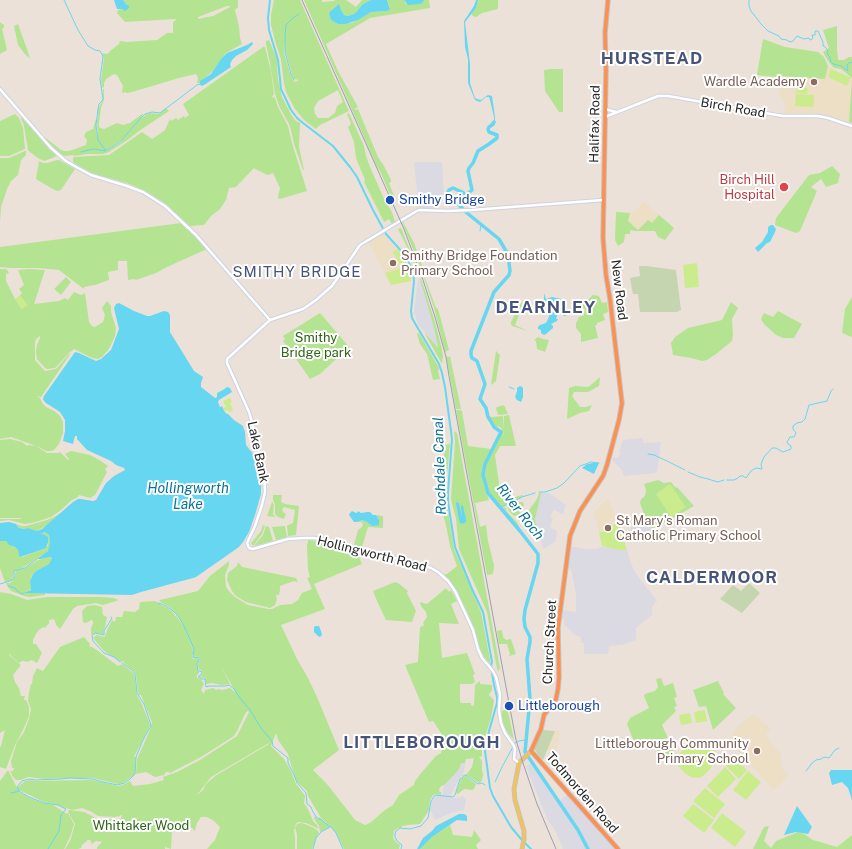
<!DOCTYPE html>
<html>
<head>
<meta charset="utf-8">
<style>
  body { margin:0 }
  canvas { display:block; background:#ebe1d8 }
</style>
</head>
<body>
<canvas width="852" height="849"></canvas>
<script>
const g = document.querySelector('canvas').getContext('2d');
g.lineJoin = 'round';
function paint(path, color) { g.fillStyle = color; g.fill(path, 'evenodd'); }
const shape = rows => new Path2D(rows.map(r => 'M' + r).join(''));
function stroke(path, color, width, dash) { g.strokeStyle = color; g.lineWidth = width; g.lineCap = dash ? 'butt' : 'round'; g.setLineDash(dash || []); g.stroke(path); }
function label(font, color, halo, rows, align = 'center') {
  g.font = font + ' "Public Sans",sans-serif'; g.lineWidth = 4; g.setLineDash([]); g.textBaseline = 'middle'; g.strokeStyle = halo; g.fillStyle = color; for (const [text, x, y, turn = 0] of rows) {
    g.save(); g.translate(x, y); g.rotate((+turn || 0) * Math.PI / 180); g.textAlign = isNaN(turn) ? turn : align; if (halo) g.strokeText(text, 0, 0); g.fillText(text, 0, 0); g.restore();
  }
}
paint(shape([
  [414,162,442,162,444,195,436,196,437,210,419,210],
  [420,279,433,324,438,346,437,347,418,324,414,312,418,280],
  [642,438,644,443,661,442,657,473,624,476,622,470,612,460,613,457,617,458,621,454,619,452,623,440],
  [541,493,549,493,566,505,563,514,554,510,550,516,553,518,550,527,556,530,557,534,555,542,543,549,535,520],
  [646,520,652,531,638,540,634,541,630,528],
  [570,546,585,549,596,549,602,547,627,550,632,566,637,575,657,601,652,606,652,615,636,628,636,640,622,645,609,646,608,654,584,654,584,643,581,643,581,637,573,634,564,624,564,619,562,619,563,610,576,612,576,594,571,569,568,568],
  [461,763,465,763,464,772,454,788,450,798,457,798,463,796,466,800,464,810,451,813,435,820,430,809,431,801,436,796,442,795,444,785,451,778],
  [532,763,558,802,567,795,616,849,563,849,555,830,548,821,526,766]
]), '#dbd9e2');
paint(shape([
  [763,39,785,47,818,52,824,57,828,66,852,78,849,122,818,114,785,113,784,102,779,95,779,86,775,77,757,75],
  [643,201,674,228,665,240,658,237,655,231,636,231,630,230,630,234,625,234,624,242,618,246,615,240,616,212,630,213,634,212,638,208],
  [384,234,397,249,405,259,409,270,411,281,391,285,368,242,381,235],
  [608,498,627,550,620,550,602,546,594,512],
  [753,714,771,729,766,735,768,738,775,747,781,755,781,761,783,770,789,773,780,785,774,790,742,755,726,744,738,726],
  [555,731,561,731,556,752,547,750]
]), '#eddec6');
paint(shape([
  [123,0,238,0,238,7,235,10,239,26,240,38,242,44,226,53,213,71,201,81,200,83,197,83,198,78,196,74,179,78,132,92,127,93,125,92,123,93,122,92,123,86,117,75,114,74,106,79,104,83,104,87,102,88,101,80,104,58,102,53,106,54,109,53,110,51,119,44,120,41,127,42,157,40,167,33,173,33,173,22,176,20,176,19,125,22,117,13,118,10,122,9,123,10,128,5,126,4],
  [227,6,230,6,230,7,213,16,198,19,198,17],
  [274,0,300,0,349,111,320,125,316,129,304,120,295,109,286,92,284,84,281,59,275,41,271,25,271,15],
  [284,38,285,50,292,74,294,79,299,80,294,82,290,73,284,53],
  [338,90,343,102,337,106,335,113,328,118,318,118,315,114,314,108,318,101],
  [304,0,322,0,322,2,334,1,335,0,346,0,356,7,362,0,371,0,363,4,357,11,354,14,348,16,344,15,341,10,329,14,331,20,334,22,338,24,352,23,371,12,387,11,390,7,387,0,404,0,406,4,423,2,424,0,429,0,430,8,370,18,326,44,338,71,358,107,355,109,355,110,358,109,378,157,384,166,391,180,391,182,389,183,395,198,392,199,381,173,376,165,360,128],
  [478,0,498,0,498,9,482,13,476,17,473,16,471,13,476,8],
  [0,22,4,25,4,28,2,28,7,50,0,54],
  [18,24,27,49,30,59,24,53,18,45,14,26],
  [837,26,837,49,838,60,844,60,849,57,852,57,852,123,849,122,852,78,841,69,834,68,828,61,823,52,829,48,823,30],
  [763,39,785,47,818,52,824,57,828,66,825,79,780,76,775,77,757,75],
  [269,40,277,59,278,79,282,97,292,116,296,121,300,123,299,147,304,170,303,170,294,144,291,130,289,124,280,108,275,94,270,63,266,44,266,41],
  [263,47,265,47,271,71,274,94,272,97,275,98,278,107,288,126,292,143,307,191,280,199,279,199,278,197,280,188,273,173,268,175,255,169,254,168,236,187,229,188,226,200,220,209,211,216,204,225,190,226,163,202,149,193,127,183,96,175,85,170,73,162,73,158,74,157,109,155,142,132,152,139,161,133,165,130,170,119,171,121,176,118,178,120,184,116,185,118,189,115,183,104],
  [551,69,563,69,563,112,559,112,545,91,544,70],
  [103,89,104,89,104,100,101,108,99,123,99,126,100,128,104,129,117,123,123,125,130,123,142,114,143,115,123,139,106,150,106,151,121,142,139,120,147,114,150,113,159,114,166,108,169,111,139,131,126,141,109,152,103,154,87,154,74,156,73,155,64,156,62,155,55,149,42,135,61,150,64,151,69,151,86,145,87,140,84,136,86,132,93,129,96,119,96,129,98,139,97,120,98,117,98,110,100,105,103,101],
  [349,113,364,146,366,156,370,167,385,201,392,212,395,222,392,224,389,219,384,222,364,182,365,180,356,158,354,142,348,127,351,124,347,114],
  [15,114,19,118,23,128,25,149,9,156,0,156,0,121],
  [22,117,55,154,56,155,55,157,44,161,38,158,30,152,28,150,24,126,21,118],
  [25,151,26,151,26,155,21,160,18,175,11,181,7,189,1,207,0,223,0,158,9,158],
  [57,160,59,160,75,169,61,190,57,191,51,188,36,179,39,161,43,163,47,163],
  [832,166,840,174,838,183,826,187,821,179,811,187,817,191,800,231,796,233,775,225,776,218,809,175,820,173],
  [616,212,630,213,628,221,638,230,648,220,652,223,659,215,674,228,665,240,658,237,655,231,636,231,630,230,630,234,625,234,624,242,618,246,615,240],
  [402,222,403,222,414,243,422,266,424,276],
  [181,223,196,237,207,249,167,267,156,273,136,280,134,279,128,280,127,261,118,261,118,270,108,272,109,280,95,285,84,287,84,289,59,270,38,268,10,268,0,267,0,247],
  [401,228,421,277,420,277,407,247,398,229],
  [0,269,6,269,8,271,9,273,6,274,6,281,15,299,22,309,27,305,20,295,22,293,19,289,24,285,18,270,29,269,45,270,34,304,59,301,65,298,68,300,74,292,81,295,85,293,89,322,92,326,95,327,103,322,105,315,102,308,107,301,111,306,111,312,116,328,115,336,109,349,102,357,98,359,92,358,74,349,72,351,70,352,57,366,55,368,47,369,45,368,37,359,36,351,37,345,40,338,40,336,36,339,35,343,35,360,45,371,56,369,69,354,71,353,41,397,36,396,40,398,43,404,46,407,54,411,60,416,63,422,63,433,59,444,54,450,51,451,46,451,39,447,11,437,0,439],
  [66,277,71,282,61,295,54,289],
  [421,278,434,319,441,345,443,356,442,364,425,334,425,333,437,347,438,346,433,324,420,279],
  [424,278,425,278,436,308,438,309,444,331,449,350,445,352,434,308],
  [593,295,599,296,602,303,607,302,608,312,603,314,605,320,597,323,597,325,595,325,598,338,581,342,581,334,576,328,576,323,579,317,584,315,585,309,580,307],
  [852,297,852,337,842,333,845,309],
  [521,302,527,306,520,313,515,325,528,331,512,326,511,324,511,322],
  [731,302,738,308,732,319,733,335,732,341,716,354,707,360,702,361,691,358,673,355,671,343,675,337,688,328,722,320],
  [778,311,802,324,794,338,783,338,776,335,764,324,761,319,764,313,773,317],
  [320,313,350,348,333,362,320,374,310,379,296,359,283,341,285,339,283,336],
  [419,333,438,366,439,369,438,371,440,379,433,380,427,354,420,344,417,334],
  [538,337,543,339,549,340,545,352,537,349,536,341,534,340],
  [496,351,500,355,496,381,491,385],
  [446,356,448,357,450,356,461,409,456,409],
  [600,377,599,386,588,392,574,392,572,396,580,407,586,407,592,405,589,411,580,413,567,419,569,388,575,386,588,387,592,384],
  [503,405,505,407,508,414,498,415,496,408,497,407],
  [456,410,460,410,462,411,468,446,491,449,485,462,482,477,486,492,489,500,475,503,480,527,486,525,488,541,494,565,493,574,487,575],
  [509,415,516,446,500,446,495,455,500,491,505,496,515,497,523,495,523,496,521,498,502,507,492,496,487,487,485,475,486,467,485,468,486,464,499,439,502,429,500,427,494,426,488,416,492,417,503,416,504,430,502,439,504,432,504,416],
  [454,431,457,433,485,586,500,668,498,672,496,664,487,612,459,549,456,519,451,499,455,442],
  [10,439,22,442,27,446,28,445,36,446,47,453,58,453,60,452,68,460,69,459,65,454,71,451,90,455,101,461,108,466,105,469,107,472,95,495,90,498,79,495,78,497,72,500,61,510,51,517,36,522,25,524,9,520,0,521,0,519,21,519,21,518,0,518,0,440],
  [450,444,446,486,446,497,448,511,454,549,481,612,491,665,484,657,481,652,474,630,469,616,456,591,445,575,445,574,447,574,457,566,450,546,447,530,443,513,441,490,445,445],
  [658,480,664,483,671,482,676,488,677,487,694,506,652,530,645,517,640,503,641,499,645,496,646,490,644,484],
  [539,493,541,493,535,520,540,536,536,531,532,529,529,510,537,499],
  [273,495,282,495,281,502,285,504,299,506,296,535,288,536,287,526,288,525,293,523,295,510,284,507,282,510,283,512,286,514,285,516,284,519,278,517,275,514,275,505,273,500],
  [272,502,274,505,273,514,275,517,267,516],
  [520,502,523,502,524,505,521,510,520,516,514,516,509,511,507,507,516,504],
  [505,507,507,512,517,522,520,528,519,528,502,509],
  [60,513,47,525,37,531,28,528,21,529,19,528,17,525,9,522,22,526,26,526,47,520,54,517],
  [376,515,383,516,383,528,368,527,362,547,354,545,358,530,362,527,363,524,361,522,357,522,362,520,367,522,372,526,379,520],
  [263,525,265,526,262,534,253,546,251,543,261,531],
  [266,526,269,527,273,541,254,546,263,535],
  [285,526,287,537,276,540,272,527],
  [46,532,49,535,50,543,49,549,47,552,21,569,14,571,12,580,5,582,0,568,0,541,6,541,11,546,15,547,18,550,22,557,46,548,48,545,42,534,40,535,42,533],
  [308,540,325,542,354,550,357,552,362,564,314,584,325,609,281,625,297,659,308,678,317,697,339,750,313,770,327,784,355,820,365,825,370,823,385,810,393,805,399,795,414,785,415,781,422,772,436,756,441,753,442,749,441,733,433,721,429,722,405,665,418,662,420,627,423,626,424,625,423,623,427,617,426,612,421,606,420,602,427,604,446,588,449,592,451,590,457,601,451,604,459,624,439,623,442,658,467,653,475,674,473,675,475,682,472,684,460,684,460,701,461,703,471,703,471,705,474,706,475,685,480,681,480,684,492,685,492,690,489,695,494,700,493,707,491,718,485,737,482,747,482,756,479,757,482,761,482,769,483,776,481,782,479,783,467,775,462,776,462,775,467,774,472,767,474,758,466,759,465,763,461,763,459,769,451,778,444,785,440,787,439,791,441,792,441,795,435,794,433,795,430,800,429,810,420,824,408,825,402,826,401,828,398,828,394,831,393,838,396,842,400,845,399,849,344,849,336,833,331,827,321,818,308,796,307,791,297,782,291,765,288,754,278,740,276,733,271,746,284,759,291,771,296,784,304,794,305,796,304,803,309,811,313,821,317,825,319,829,306,823,298,822,296,824,294,830,295,839,295,849,207,849,215,840,220,827,215,822,211,819,206,817,201,817,197,823,195,831,191,827,183,830,172,830,171,849,165,847,165,849,97,849,97,847,102,842,96,841,92,844,90,840,88,840,82,845,81,848,78,849,65,849,70,841,75,824,68,812,69,810,84,812,92,816,97,819,121,819,122,815,115,817,98,816,92,812,82,808,72,810,66,808,61,806,44,802,19,790,19,792,32,799,43,803,53,805,67,814,68,813,74,824,70,837,64,849,0,849,0,781,8,770,17,788,25,781,29,780,35,781,91,780,119,786,122,785,130,781,133,786,150,784,164,780,163,777,177,772,200,760,237,736,249,712,248,711,246,712,237,731,234,736,201,757,172,772,170,773,168,772,166,772,164,775,155,777,146,772,136,774,137,759,150,730,152,722,141,695,139,695,138,692,136,675,134,671,124,663,123,661,121,662,104,651,93,638,96,635,104,637,105,636,108,628,112,620,115,622,116,617,122,617,124,611,135,612,139,609,140,602,155,601,172,611,175,615,175,616,176,616,183,625,193,649,193,655,192,655,193,659,198,658,199,661,197,664,199,673,197,675,197,678,201,679,204,684,201,690,204,694,205,690,213,688,216,690,219,689,222,690,230,688,236,693,221,666,230,684,222,685,212,683,206,684,205,678,199,677,203,673,202,671,199,669,198,665,200,660,200,658,197,656,195,658,194,658,194,650,183,624,172,609,159,601,160,600,198,591,210,576,229,561,229,565,225,575,226,587,229,591,235,597,248,605,268,609,272,609,280,605,292,604,298,600,302,593,312,589,307,578,310,577,308,570,307,544,308,543],
  [269,743,269,744,215,776,206,784,203,790,197,795,211,777],
  [50,557,52,559,49,564,36,571,32,575,30,581,31,589,25,593,45,593,45,595,30,597,24,596,11,591,8,587,6,583,10,583,13,580,16,571,24,569,38,560],
  [238,562,242,567,296,578,298,582,294,581,280,586,280,590,279,595,276,595,277,599,275,605,270,608,246,602,236,596,232,591,227,580,228,573,237,566],
  [395,582,398,583,408,591,407,593,416,611,412,622,386,620,377,601,373,591],
  [0,592,11,594,27,600,47,597,102,597,113,598,119,600,103,605,96,603,77,606,73,609,60,629,56,625,56,624,54,619,49,620,49,623,45,628,43,627,42,628,40,629,37,632,33,640,33,644,36,644,42,653,37,663,32,660,27,662,24,661,22,661,19,663,9,654,9,655,21,665,13,675,15,682,19,688,21,696,25,696,24,700,26,700,29,707,29,716,27,721,22,732,15,745,6,769,0,767,0,747,1,746,5,730,0,733],
  [94,605,102,607,103,615,107,617,105,627,103,634,102,634,95,633,92,635,91,634,91,628,93,624,93,621,91,620,88,622,85,623,83,622,82,611,87,606],
  [502,630,503,637,506,640,511,639,516,654,509,656,510,654,507,644,499,644,497,631],
  [84,637,90,644,89,646,94,648,118,666,122,664,130,670,134,674,137,695,141,702,149,722,150,726,134,757,136,757,135,774,130,778,121,784,118,784,92,778,73,778,44,779,28,777,21,780,16,780,13,777,10,771,13,771,14,768,12,768,11,761,17,742,24,732,29,719,31,709,28,701,29,692,31,684,32,684,33,676,37,668,43,671,60,647],
  [661,678,664,686,673,683,677,697,674,698,677,706,674,707,676,711,662,725,668,738,659,740,636,747,627,724,630,718,649,708,644,696,645,694,655,691,658,687,656,679],
  [718,681,724,693,723,694,736,708,713,730,706,706,699,707,693,690],
  [507,709,509,716,514,740,508,733,504,726,502,717,502,711],
  [669,741,671,742,674,753,667,761,653,746,660,742],
  [466,776,476,784,474,789,472,790,464,789,458,794,456,793,461,779],
  [315,816,317,819,321,819,330,827,320,832,319,826,314,819,314,818],
  [301,823,305,824,314,828,317,830,319,833,316,838,312,849,297,849,297,834,295,828,297,824],
  [450,825,453,835,472,837,474,830,481,840,476,845,478,849,420,849,432,837],
  [769,826,764,841,771,848,776,841,798,832,804,834,813,840,837,847,852,835,852,849,753,849,764,827]
]), '#b4e492');
paint(shape([
  [639,266,646,266,676,270,681,310,677,312,640,312,638,294,633,294,630,278,640,276],
  [749,583,760,593,742,613,720,599,733,585,741,591],
  [543,730,555,731,543,760,538,755,534,748]
]), '#c4d5af');
paint(shape([
  [831,69,851,78,847,86,828,77],
  [797,87,808,88,807,94,796,93],
  [796,94,814,95,813,107,795,106],
  [397,249,405,259,409,270,411,281,391,285,385,273,402,268,393,252],
  [697,263,699,287,685,288,683,265],
  [20,295,27,305,22,309,15,299],
  [230,398,232,402,230,403,233,411,229,412,227,410,224,411,223,408,226,407,223,401],
  [670,484,686,507,671,517,656,494],
  [610,523,611,526,618,523,627,550,620,550,602,546,599,532,605,532,606,524],
  [705,710,707,721,696,723,694,712],
  [690,713,692,723,681,725,679,715],
  [696,740,705,742,711,746,715,751,716,758,714,763,710,769,703,776,699,778,691,777,686,774,680,768,676,762,677,757,689,742],
  [734,757,747,770,739,779,726,766],
  [725,767,736,779,718,797,707,786],
  [748,771,761,782,746,800,733,790],
  [705,788,725,804,714,818,693,801],
  [693,804,714,820,704,833,683,816],
  [722,813,746,832,735,847,711,828]
]), '#caec8d');
paint(shape([
  [114,0,123,0,126,4,129,6,129,8,125,11,122,9,117,9],
  [371,0,387,0,390,9,387,11,371,12,358,20,346,24,338,24,334,22,331,20,329,14,330,12,339,4,341,10,344,15,348,16,354,14,357,11,363,4],
  [404,0,424,0,423,2,420,4,408,5],
  [476,0,478,0,476,8,465,22,470,64,470,83,475,98,477,99,481,100,488,95,492,96,495,117,495,124,494,126,490,124,494,121,494,117,490,100,489,97,486,97,480,102,475,100,468,83,468,59,465,47,464,21,474,6],
  [252,42,253,44,247,50,236,56,232,60,230,64,231,67,204,85,201,86,200,84,200,81,211,74,221,59,227,53,247,45],
  [771,225,773,225,776,229,775,232,770,242,767,243,758,252,755,248,762,242,768,232,768,227],
  [544,293,546,299,552,297,561,299,563,302,564,305,562,309,564,312,562,312,565,314,565,315,567,316,564,316,560,312,558,313,556,319,558,319,557,321,551,324,553,326,553,328,546,334,544,335,541,333,541,330,538,329,538,327,540,325,546,323,549,317,550,312,549,310,546,308,540,300,541,300,544,301],
  [119,303,134,311,147,316,150,316,164,311,168,312,170,315,170,332,194,371,203,377,201,383,201,387,215,398,217,397,217,393,223,390,227,387,230,388,232,392,219,400,218,402,220,407,222,406,224,411,227,414,228,414,234,420,243,426,245,432,246,445,249,449,252,452,257,461,260,467,261,477,261,494,255,515,249,532,243,542,239,547,196,577,193,578,141,592,132,595,24,593,31,590,30,581,33,574,36,571,49,564,52,558,50,557,41,559,37,559,48,551,50,543,49,535,45,532,40,534,43,534,48,537,48,542,46,548,32,553,20,557,19,555,18,550,15,547,9,545,6,541,0,541,0,523,9,522,16,524,19,528,23,529,28,528,37,531,42,529,73,502,78,499,81,499,93,501,96,500,106,483,114,476,125,470,124,468,116,465,111,461,87,450,77,439,77,436,75,436,73,444,63,441,65,431,65,420,60,412,46,403,44,401,43,399,44,396,75,352,79,353,96,361,101,359,111,350,119,329,114,308,116,304],
  [520,386,522,387,523,388,523,397,521,402,517,400,515,397,517,391,517,388],
  [594,463,599,463,594,474,582,468,587,464],
  [457,502,459,503,462,517,462,516,461,505,463,506,466,519,466,522,462,524,460,523,459,520,456,503],
  [352,511,356,513,358,512,358,511,361,513,367,512,370,512,373,515,376,515,379,520,379,525,372,526,367,522,362,520,357,522,354,522,349,515,350,513],
  [316,626,319,626,321,631,322,635,320,637,318,636,314,632,314,627],
  [831,770,852,770,852,800,848,788,842,782,832,785,829,773],
  [797,806,812,827,808,834,796,832,784,835],
  [459,814,464,814,467,816,467,821,457,820,432,837,420,849,417,849,423,838,432,831,436,826]
]), '#67d6f1');
stroke(shape([
  [64,0,78,30,88,46,95,50,100,51,102,54,103,57,100,79,103,99,102,101,99,104,98,109,96,125,98,140,105,150,107,150,121,141,139,120,145,114,152,112,160,113,197,85,200,84],
  [749,0,749,6,751,11,761,24,768,31,779,36,781,39,787,40,788,41,791,42,793,41,797,36,804,39,809,38,810,40,811,40,813,38,812,35,815,35,815,31,818,31,823,42,823,46,824,46,827,49,828,51,827,53,828,55,830,57,830,59,831,62,833,64,841,66,848,71,847,65,850,62,852,63],
  [294,80,291,74,285,52,285,36,286,25,293,18,299,14],
  [81,152,93,149,106,151],
  [480,231,481,224],
  [509,387,514,389],
  [648,454,654,455,667,461,685,470],
  [688,472,700,477,708,479,718,482,724,480],
  [727,480,734,480,738,478,740,476,743,476,746,478,751,471,756,468,762,469,761,464,764,457,772,448,776,448,783,452,791,449,791,446,788,444,787,442,790,437,794,437,796,433,793,429,793,426,797,423,802,422,805,419,809,405,827,401,831,391,833,389],
  [539,492,545,492,557,488,564,483,580,466,591,462,599,463],
  [500,508,522,497,535,493],
  [0,584,10,581,12,580,14,578,14,571,25,568,37,559],
  [8,586,15,588,16,590,22,594,24,593],
  [158,603,162,604,172,610,178,616,183,624,194,649,193,657,195,658,198,657,199,658,199,661,197,664,198,670,199,671,202,672,202,673,198,677,202,679,205,679,206,687,209,686,225,686,229,685,234,689,240,698,250,710,261,728,272,741,273,746,288,758,288,763,294,775,297,783,306,793,307,804,311,807,313,812,317,818,321,819,325,823,331,827,336,833,343,849],
  [111,617,112,618,104,631,104,635,95,633,92,636,93,641,104,653,114,657,120,662],
  [806,771,810,766,811,764,816,760,821,759,824,757,829,758,835,750,839,748],
  [495,782,502,767,515,743,519,741,525,740],
  [11,793,19,791],
  [48,849,59,831,61,815,66,809,58,805,44,803,29,797,19,791,17,787,22,781,29,779,35,780,61,779,69,778,92,779,103,782,118,785,124,783,130,779,135,774,136,757,143,740,151,726,150,722,144,704,137,693,135,674,132,670,122,663],
  [313,849,316,838,321,832,330,827],
  [401,849,402,845,397,841,395,837,395,834,396,831,400,828,410,829,421,826,428,818,431,801,435,795,453,797,455,795,460,779,466,775,478,784,482,783,485,785]
]), '#67d6f1', 1);
stroke(shape([
  [270,0,268,18,269,30,278,60,281,89,291,110,297,118,303,123,333,146,350,167,357,177,373,210,386,234,403,253,409,263,413,272,414,281,411,311,412,318,416,325,439,364,442,373,445,387,452,439,448,492,448,502,455,547,472,589,483,612,492,662,491,666,494,685,497,697,497,703,489,731,485,751,490,788,493,796,511,827,521,839,531,849]
]), '#67d6f1', 2);
stroke(shape([
  [494,122,492,125,489,127,488,129,489,132,497,135,497,138,489,144,478,151,473,163,469,168,468,171,472,190,466,195,462,192,453,188,449,190,448,192,448,194,467,213,499,239,510,258,509,263,510,271,509,275,494,292,471,351,471,355,472,358,477,361,485,384,480,399,486,408,488,417,490,420,494,427,501,432,485,464,483,475,488,493,520,531,538,554,538,563,525,610,524,619,525,627,530,637,530,642,527,659,530,699,525,752,578,830,588,849]
]), '#67d6f1', 3.5);
const secondary = shape([
  [0,89,51,148,66,161,78,168,91,175,127,186,143,192,165,206,196,235,270,320],
  [605,109,616,112],
  [605,117,658,96,668,96,771,114,783,116,818,116,828,118,852,126],
  [519,763,514,759,515,749,514,746,505,733,501,723,499,711,500,694,496,677,493,671,482,658,478,649,473,630,455,591,448,581,438,572,431,568,422,565,325,540,314,538,304,538,288,539,253,549,249,548,247,543,255,526,262,505,265,492,264,471,257,445,252,422,249,412,227,363,227,359,270,320,303,309,316,300,332,286,360,245,415,212,419,210,447,211,472,210,603,200]
]);
const primary = shape([
  [522,849,524,839,524,831,515,800,514,789,519,763,531,751]
]);
const highway = shape([
  [608,0,605,33,606,70,603,238,606,275,610,299,622,403,619,420,607,465,603,476,580,511,570,536,558,628,559,677,558,689,556,699,544,715,541,729,531,751,618,849]
]);
stroke(secondary, '#ced3e1', 4.5);
stroke(primary, '#c3c3c3', 5);
stroke(highway, '#c3c3c3', 5.5);
stroke(secondary, '#fff', 2.5);
stroke(primary, '#f4c354', 3);
stroke(highway, '#ff8f4f', 3.5);
stroke(shape([
  [302,0,404,229,423,280,435,317,446,357,449,376,506,687,516,740,523,763,537,804,556,849]
]), '#9ba0b3', 1);
for (const [x, y, r, color] of [
  [814,82,4,"#8d6e63"],
  [784,187,5,"#e0444e"],
  [390,200,5,"#1a4fb4"],
  [393,263,4,"#8d6e63"],
  [608,528,4,"#8d6e63"],
  [509,706,5,"#1a4fb4"],
  [757,751,4,"#8d6e63"]
]) { const dot = new Path2D(); dot.arc(x, y, r, 0, 2 * Math.PI); g.fillStyle = color; g.fill(dot); stroke(dot, '#fff', 1.5); }
label('13px', '#785e54', '#fff', [
  ["Wardle Academy",806,82],
  ["Smithy Bridge Foundation",401,256,"left"],
  ["Primary School",401,271,"left"],
  ["St Mary's Roman",616,521,"left"],
  ["Catholic Primary School",616,536,"left"],
  ["Littleborough Community",749,744],
  ["Primary School",749,759]
], 'right');
label('13px', '#272727', '#fff', [
  ["Birch Road",733,108,10],
  ["Halifax Road",595,124,-89],
  ["New Road",619,290,83],
  ["Lake Bank",258,452,78],
  ["Hollingworth Road",372,554,14],
  ["Church Street",550,642,-87],
  ["Todmorden Road",582,793,49]
]);
label('13px', '#be3a42', '#fff', [
  ["Birch Hill",775,180],
  ["Hospital",775,195]
], 'right');
label('13px', '#164399', '#fff', [
  ["Smithy Bridge",399,200],
  ["Littleborough",518,706]
], 'left');
label('13px', '#2d6517', '#fff', [
  ["Smithy",316,338],
  ["Bridge park",316,353],
  ["Whittaker Wood",141,826]
]);
label('italic 14px', '#097299', '#fff', [
  ["Rochdale Canal",440,466,-92],
  ["Hollingworth",188,489],
  ["Lake",188,505],
  ["River Roch",520,512,52]
]);
g.letterSpacing = '1px';
label('15px', '#475479', '#fff', [
  ["SMITHY BRIDGE",297,272]
]);
g.letterSpacing = '0px';
g.letterSpacing = '1px';
label('bold 17px', '#475479', '#fff', [
  ["HURSTEAD",652,59],
  ["DEARNLEY",546,308],
  ["CALDERMOOR",712,578],
  ["LITTLEBOROUGH",422,743]
]);
g.letterSpacing = '0px';
</script>
</body>
</html>
